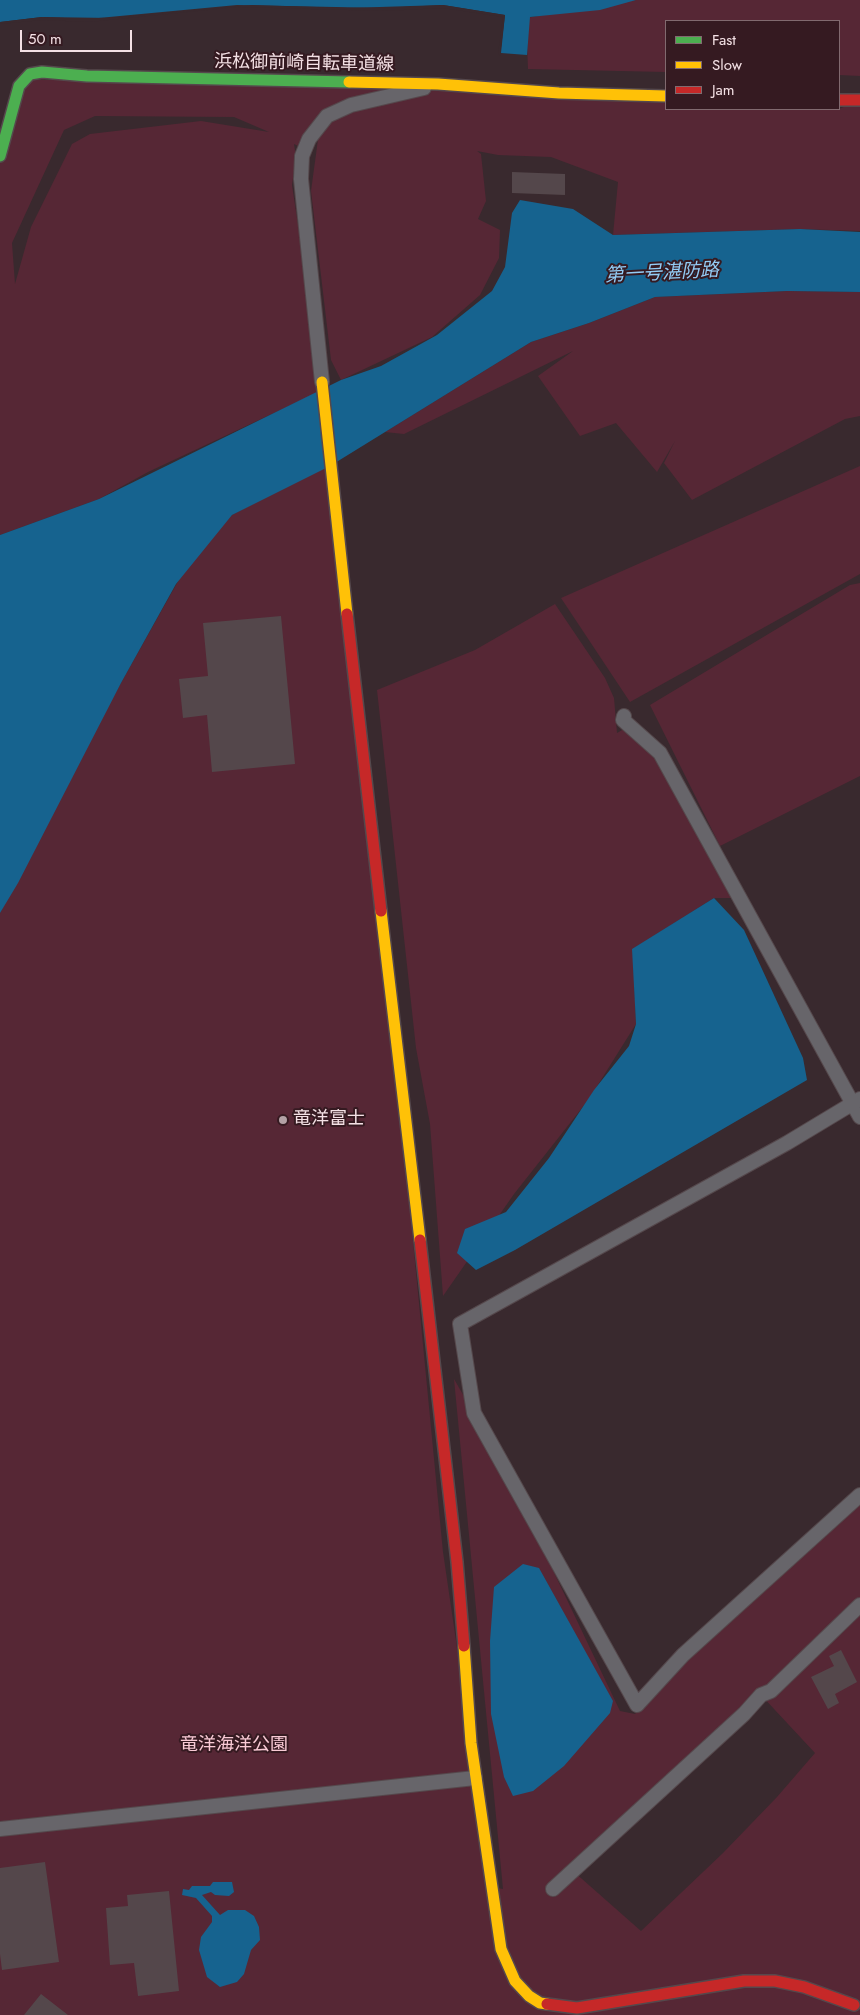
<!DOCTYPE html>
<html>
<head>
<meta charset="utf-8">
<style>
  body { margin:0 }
  #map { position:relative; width:860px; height:2015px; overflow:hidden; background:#39292e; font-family:Jost,sans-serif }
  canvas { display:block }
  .legend { position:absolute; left:665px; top:20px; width:175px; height:90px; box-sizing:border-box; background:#351a21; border:1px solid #816a6f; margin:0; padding:6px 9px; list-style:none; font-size:15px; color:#f4e1e5 }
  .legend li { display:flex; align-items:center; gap:10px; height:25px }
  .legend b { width:25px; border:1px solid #816a6f }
  .scale { position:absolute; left:20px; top:30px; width:112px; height:22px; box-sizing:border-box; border:2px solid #f4e1e5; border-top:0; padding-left:6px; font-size:15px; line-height:18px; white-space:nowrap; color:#f4e1e5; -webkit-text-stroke:4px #351a21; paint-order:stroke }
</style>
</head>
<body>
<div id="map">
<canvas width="860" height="2015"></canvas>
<ul class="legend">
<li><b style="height:6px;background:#4caf50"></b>Fast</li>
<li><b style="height:6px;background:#ffc107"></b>Slow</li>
<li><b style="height:6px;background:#c62828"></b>Jam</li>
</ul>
<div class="scale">50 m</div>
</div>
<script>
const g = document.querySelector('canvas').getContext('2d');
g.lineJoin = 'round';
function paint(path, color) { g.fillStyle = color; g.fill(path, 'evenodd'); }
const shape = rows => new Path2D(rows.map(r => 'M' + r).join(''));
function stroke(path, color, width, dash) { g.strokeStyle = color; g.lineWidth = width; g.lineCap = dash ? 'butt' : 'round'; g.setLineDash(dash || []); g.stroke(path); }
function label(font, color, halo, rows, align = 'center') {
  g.font = font + ' Jost,"Noto Sans JP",sans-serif'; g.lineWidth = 4; g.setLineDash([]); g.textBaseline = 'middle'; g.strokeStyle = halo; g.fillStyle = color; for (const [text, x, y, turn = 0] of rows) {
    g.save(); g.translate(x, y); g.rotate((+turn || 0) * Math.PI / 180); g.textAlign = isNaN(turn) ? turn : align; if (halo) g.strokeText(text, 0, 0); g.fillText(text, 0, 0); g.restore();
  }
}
paint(shape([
  [636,0,860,0,860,76,839,75,839,21,666,21,666,72,528,69,526,18],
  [24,79,666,95,666,109,839,109,860,100,860,231,800,229,613,235,618,182,551,157,498,155,477,151,481,154,486,201,478,219,500,230,499,258,480,295,432,337,341,380,331,360,311,191,319,132,305,149,294,144,296,157,292,185,323,390,148,472,99,499,0,535,0,156],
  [95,116,234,117,269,132,201,121,90,134,72,144,31,227,15,284,12,243,64,130],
  [787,291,860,292,860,416,845,419,692,500,664,463,675,441,657,472,616,423,580,436,538,376,573,351,404,434,385,432,531,342,589,323,655,297],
  [329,462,380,899,443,1552,492,1887,503,1889,454,1379,499,1457,620,1711,635,1714,720,1622,860,1495,860,2015,0,2015,0,913,85,747,190,560,232,515],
  [761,1695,815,1753,777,1797,723,1853,641,1931,573,1871],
  [860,466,860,574,630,702,561,598],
  [860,583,860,776,720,846,650,705,850,585],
  [555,604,605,678,614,698,617,733,629,726,654,747,739,898,714,898,633,949,636,1024,589,1099,514,1194,443,1296,430,1124,416,1048,377,690,475,650]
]), '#562735');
paint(shape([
  [0,0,636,0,600,10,530,17,527,55,501,53,505,15,443,5,384,8,237,5,88,19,42,17,0,22],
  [520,200,573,209,613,235,800,229,860,232,860,292,787,291,655,297,589,323,531,342,330,466,232,515,176,584,121,683,18,883,0,913,0,535,99,499,341,380,381,366,437,335,492,291,505,267,512,213],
  [714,898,744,930,803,1058,807,1080,515,1250,476,1270,457,1253,465,1229,506,1212,549,1158,594,1090,629,1046,636,1024,632,949],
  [523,1564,539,1568,613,1701,610,1713,564,1766,533,1791,513,1796,504,1777,491,1714,490,1641,494,1587],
  [213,1882,232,1882,234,1892,229,1896,215,1895,211,1892,202,1895,220,1915,228,1910,245,1910,254,1916,259,1927,260,1940,251,1950,244,1974,237,1982,220,1987,207,1977,199,1950,201,1937,212,1922,212,1916,196,1898,182,1895,183,1889,189,1890,192,1886,210,1886]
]), '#16638f');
paint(shape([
  [252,5,348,8,443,5,505,15,500,56,498,53,503,17,443,8,384,11,237,7,89,22,42,20,0,24,0,22,42,17,112,18]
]), '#39292e');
paint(shape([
  [512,172,565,174,565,195,512,193],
  [281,616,295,764,212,772,207,715,183,718,179,679,208,676,203,623],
  [841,1650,857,1682,835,1694,839,1703,828,1709,811,1677,834,1666,829,1656],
  [45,1862,59,1962,2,1970,0,1954,0,1868],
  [169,1891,179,1991,138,1996,134,1963,110,1965,106,1908,128,1906,127,1895],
  [41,1994,68,2015,24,2015]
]), '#54474b');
const street = shape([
  [322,382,301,179,302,156,309,139,327,116,351,105,424,88],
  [624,716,623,720,660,753,860,1117],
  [860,1099,787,1143,460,1324,474,1413,637,1705,683,1655,860,1495],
  [0,1829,475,1778],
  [553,1889,744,1714,761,1695,771,1691,860,1605]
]);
const fast = shape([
  [0,156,19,86,30,74,42,72,87,76,349,82]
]);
const slow = shape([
  [349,82,438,84,559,93,666,96],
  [322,382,347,614],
  [381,911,420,1240],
  [464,1646,471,1743,501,1949,515,1981,529,1996,540,2003,547,2004]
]);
const jam = shape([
  [839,100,860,100],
  [347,614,381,911],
  [420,1240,457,1562,464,1646],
  [547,2004,577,2008,744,1981,775,1981,804,1987,854,2005]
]);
stroke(street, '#55484c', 16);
stroke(fast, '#55484c', 14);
stroke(slow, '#55484c', 14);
stroke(jam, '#55484c', 14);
stroke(street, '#67656a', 14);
stroke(fast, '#4caf50', 11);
stroke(slow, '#ffc107', 11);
stroke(jam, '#c62828', 11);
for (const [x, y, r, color] of [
  [283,1120,5,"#b3a1a5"]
]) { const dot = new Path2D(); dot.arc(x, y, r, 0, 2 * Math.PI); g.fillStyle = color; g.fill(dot); stroke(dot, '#351a21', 2); }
label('18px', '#f4e1e5', '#351a21', [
  ["浜松御前崎自転車道線",304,64,1]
]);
label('18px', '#f4e1e5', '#351a21', [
  ["竜洋富士",293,1120]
], 'left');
label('18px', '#f9cad5', '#351a21', [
  ["竜洋海洋公園",234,1746]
]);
label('italic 19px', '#93ccf5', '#351a21', [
  ["第一号湛防路",662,274,-3]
]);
</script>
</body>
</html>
